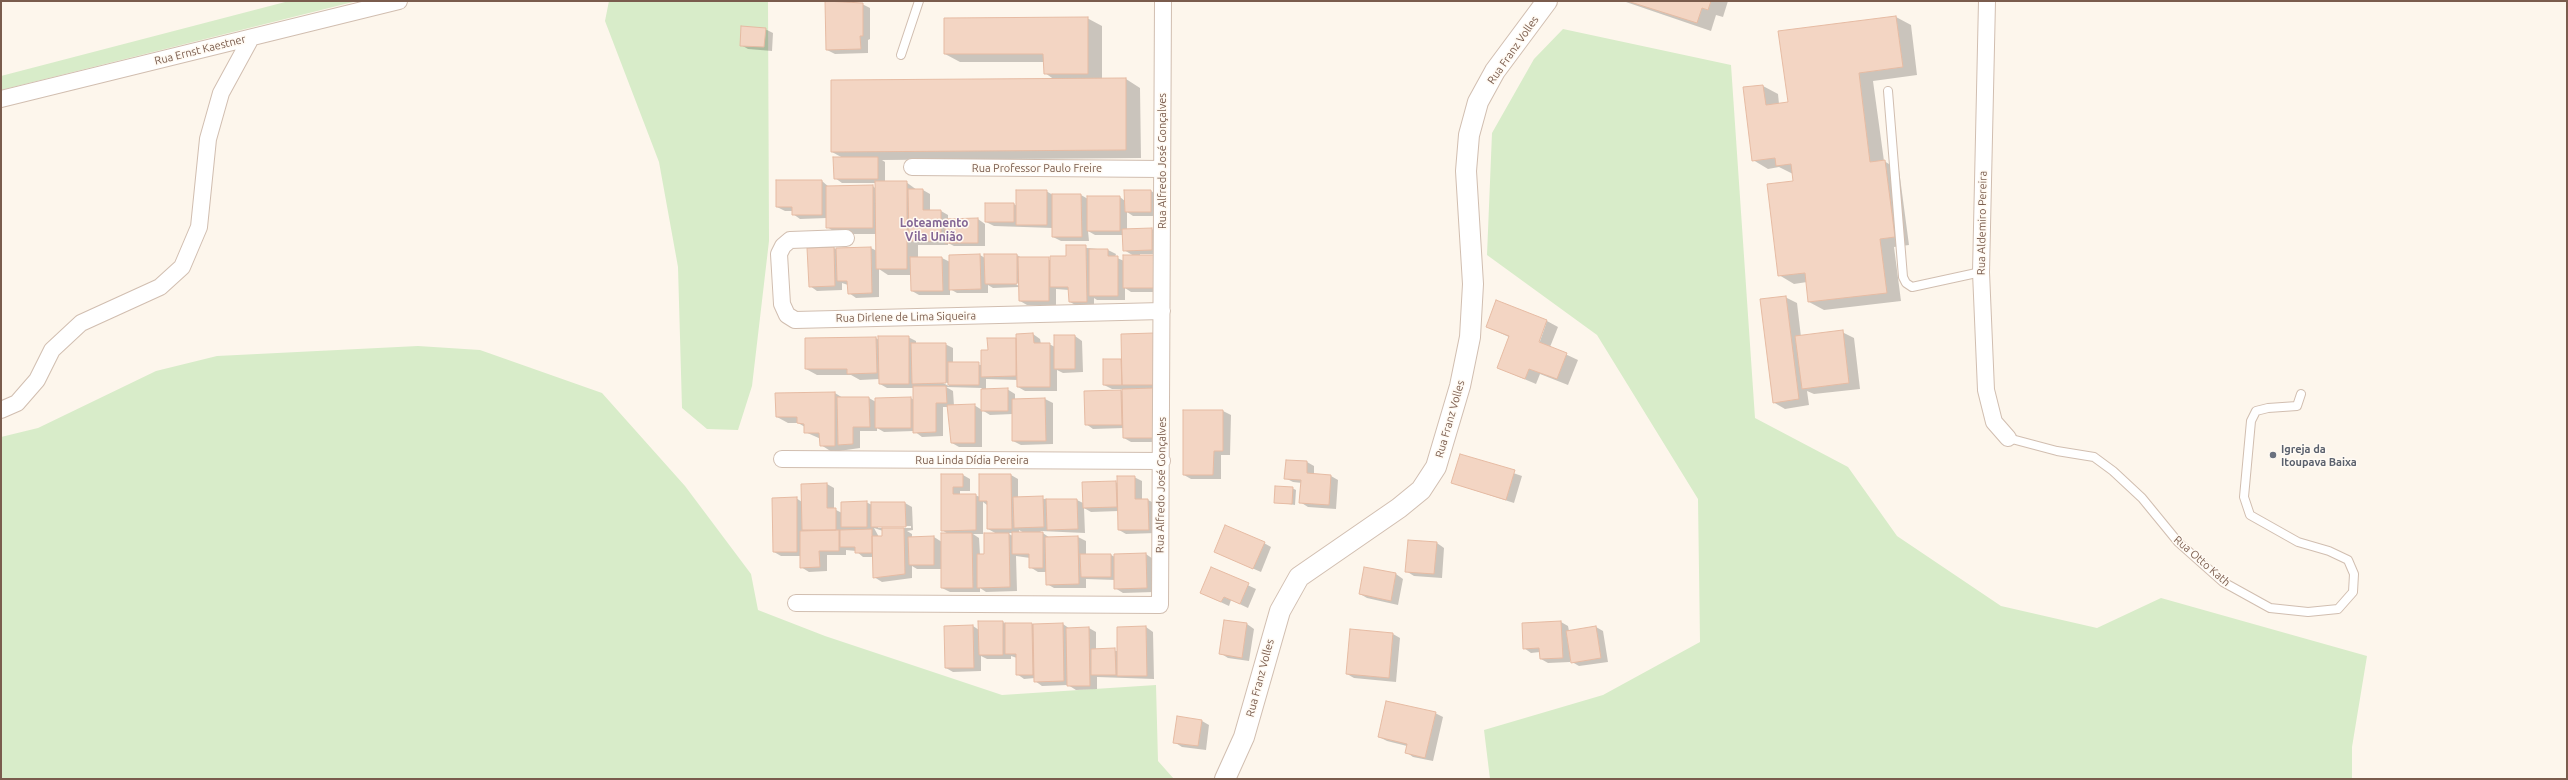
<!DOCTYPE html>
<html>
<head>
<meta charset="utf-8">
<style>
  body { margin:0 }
  #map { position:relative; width:2568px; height:780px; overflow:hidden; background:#fdf6ec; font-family:Ubuntu,sans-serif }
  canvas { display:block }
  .frame { position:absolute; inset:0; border:2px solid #7a5c4d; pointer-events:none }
</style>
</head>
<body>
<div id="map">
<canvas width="2568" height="780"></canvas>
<div class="frame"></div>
</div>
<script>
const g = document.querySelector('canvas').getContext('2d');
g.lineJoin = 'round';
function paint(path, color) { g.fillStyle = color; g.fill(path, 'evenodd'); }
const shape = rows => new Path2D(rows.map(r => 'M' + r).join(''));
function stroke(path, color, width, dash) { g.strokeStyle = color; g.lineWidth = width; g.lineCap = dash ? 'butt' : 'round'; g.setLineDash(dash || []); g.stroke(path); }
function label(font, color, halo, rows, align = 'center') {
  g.font = font + ' Ubuntu,sans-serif'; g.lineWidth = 3; g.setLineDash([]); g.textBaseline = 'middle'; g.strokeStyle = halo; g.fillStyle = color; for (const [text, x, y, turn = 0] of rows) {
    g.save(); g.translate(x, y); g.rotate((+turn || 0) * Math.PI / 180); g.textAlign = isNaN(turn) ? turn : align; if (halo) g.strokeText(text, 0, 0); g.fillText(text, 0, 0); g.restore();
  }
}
paint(shape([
  [289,1,357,1,1,90,1,76],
  [609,1,768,1,769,241,752,386,738,430,707,429,682,408,678,267,659,162,605,21],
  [1563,29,1731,65,1755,418,1848,467,1897,536,2001,606,2097,628,2161,598,2367,656,2352,747,2352,779,1490,779,1484,730,1603,695,1700,642,1698,499,1597,335,1487,255,1492,133,1534,59],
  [418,346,480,350,602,393,685,486,751,574,758,610,825,636,1002,695,1156,685,1158,761,1174,779,1,779,1,437,38,428,156,371,217,356]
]), '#d8ecc9');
paint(shape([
  [826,1,850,1,851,4,862,4,870,8,870,39,868,40,868,53,835,54,827,50],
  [1623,1,1728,1,1723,17,1716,15,1711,31],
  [1896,17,1911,25,1917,75,1873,81,1884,161,1899,170,1909,245,1894,247,1901,301,1824,310,1809,302,1807,282,1794,284,1779,275,1794,182,1793,174,1779,167,1768,169,1753,160,1744,88,1763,86,1778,94,1779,104,1789,103],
  [1087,18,1102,26,1102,80,1126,79,1140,88,1141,158,882,160,885,162,885,182,906,182,917,190,923,190,930,194,930,211,941,211,948,215,948,220,978,219,985,224,985,246,954,246,948,243,948,245,918,245,918,258,942,258,950,262,950,256,980,255,985,258,1017,255,1022,258,1051,260,1067,257,1067,246,1108,250,1116,254,1115,257,1124,261,1134,256,1124,250,1123,235,1095,235,1088,231,1089,241,1061,241,1053,237,1053,228,994,226,986,222,1014,204,1017,206,1046,191,1053,195,1081,195,1088,199,1120,197,1125,201,1151,191,1158,195,1158,216,1133,216,1127,212,1127,229,1152,229,1159,234,1159,254,1140,254,1140,256,1164,292,1131,292,1125,288,1125,300,1097,300,1094,298,1094,306,1077,306,1070,302,1069,290,1056,289,1056,305,1027,305,1020,301,1019,287,993,288,988,285,988,293,957,293,950,289,950,295,919,295,912,291,912,275,888,275,879,269,879,297,856,298,849,293,848,285,842,283,842,290,817,291,810,286,834,248,837,250,871,248,877,251,877,234,838,234,827,227,827,218,800,219,793,214,793,211,785,211,777,207,822,181,829,187,873,186,876,189,876,183,842,183,835,178,843,158,832,152,1055,80,1045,73,1044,62,960,62,945,54],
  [1013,280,1019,284,1019,286,1012,282],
  [765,29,773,33,772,51,748,49,741,45],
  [1785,297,1797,303,1801,337,1842,332,1854,338,1860,389,1814,394,1807,391,1809,405,1785,409,1773,402],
  [1496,302,1547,321,1536,346,1538,347,1547,321,1558,327,1550,347,1578,360,1568,385,1540,374,1536,384,1498,368,1509,337,1487,327],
  [1033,334,1040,339,1041,344,1049,344,1055,347,1075,336,1082,341,1083,372,1063,373,1057,370,1057,391,1025,391,1018,387,1018,380,986,379,986,390,1007,389,1015,394,1015,400,1045,399,1053,403,1053,444,1021,445,1013,441,1013,414,990,415,982,410,982,447,959,447,952,443,948,407,943,407,943,436,922,437,914,431,884,432,877,428,877,431,860,431,860,448,832,452,821,445,821,439,805,432,805,427,798,423,788,423,777,417,835,393,843,398,869,398,876,402,911,398,914,400,914,388,887,388,880,384,880,379,860,380,851,375,817,375,806,369,806,339,876,338,879,340,908,337,916,341,916,344,945,344,953,348,953,363,982,365,989,351,988,339,1017,339],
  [942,380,949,384,949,386,941,382],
  [946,387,982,388,982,410,974,405,954,406,953,391],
  [1104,360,1123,360,1162,388,1151,388,1160,393,1161,442,1131,442,1124,438,1124,428,1093,429,1086,424,1121,391,1123,392,1123,389,1112,389,1104,385],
  [1184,411,1223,411,1231,415,1230,455,1221,455,1221,479,1191,479,1184,475],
  [1460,455,1522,476,1514,503,1452,483],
  [1307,462,1314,466,1314,474,1331,476,1338,480,1336,509,1308,507,1300,502,1302,483,1293,482,1285,478],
  [942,475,963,475,970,479,970,491,960,491,960,495,975,495,980,497,1011,475,1018,479,1018,498,1077,500,1083,503,1116,482,1118,484,1134,477,1142,481,1142,500,1148,500,1156,504,1156,533,1126,534,1119,530,1119,511,1091,512,1084,508,1085,533,1040,531,1050,538,1078,537,1086,541,1086,555,1111,555,1115,557,1146,554,1153,559,1154,592,1123,593,1115,588,1115,580,1086,579,1086,588,1054,588,1047,584,1047,572,1038,572,1030,567,1030,558,1016,556,1017,591,986,592,980,588,980,592,950,592,942,588,942,569,917,569,912,566,912,578,882,582,874,577,874,557,863,557,856,551,846,550,846,555,827,555,827,571,809,572,801,567,801,556,781,556,774,552,796,498,802,502,827,484,834,488,834,509,842,513,866,502,872,505,905,503,912,507,913,530,907,531,912,534,912,538,934,537,942,542,948,534,942,530],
  [983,502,987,505,988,529,997,534,985,555,980,555,979,538,973,534,983,534],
  [878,526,911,526,911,528,878,528],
  [874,528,883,531,883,537,879,537],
  [1019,530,1024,533,1019,533],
  [1007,533,1013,533,1013,536],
  [1292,488,1296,490,1295,505,1275,502],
  [1409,541,1437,543,1444,548,1442,578,1414,576,1406,571],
  [1264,543,1271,547,1261,572,1222,555],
  [1211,568,1256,589,1248,608,1231,600,1229,606,1201,593],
  [1365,568,1396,574,1403,579,1398,605,1367,598,1360,594],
  [1003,622,1006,624,1063,624,1070,629,1089,628,1096,632,1096,650,1118,651,1146,627,1153,632,1154,679,1097,677,1097,689,1076,690,1068,685,1042,686,1035,681,1035,678,1024,679,1017,674,1017,658,1011,656,1011,659,987,659,981,656,981,671,953,672,946,668,945,627,973,626,979,630],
  [1561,622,1568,626,1569,631,1596,627,1603,631,1608,662,1579,666,1572,662,1571,654,1570,662,1548,663,1541,659,1540,652,1531,653,1524,648,1523,624],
  [1247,624,1254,629,1249,661,1228,658,1220,653],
  [1393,634,1400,638,1396,682,1354,678,1347,674],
  [1435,713,1443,717,1433,761,1413,757,1406,752,1407,746,1387,741,1379,737],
  [1178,717,1202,721,1209,725,1206,750,1182,747,1174,742]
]), '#0003');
const building = shape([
  [825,1,863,3,863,36,860,36,861,49,826,50,825,1],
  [1627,1,1711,1,1708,10,1702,8,1697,23,1627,1],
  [1896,16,1903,67,1859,73,1870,162,1885,160,1895,237,1880,239,1887,293,1808,302,1805,273,1778,276,1767,184,1793,181,1791,164,1776,166,1775,158,1752,161,1743,87,1763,85,1766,105,1788,102,1778,31,1896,16],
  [1088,17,1088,74,1044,74,1043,54,944,54,944,18,1088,17],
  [741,26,766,28,764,47,740,46,741,26],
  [1126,78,1126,150,831,152,831,80,1126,78],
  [833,157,878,157,878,179,834,179,833,157],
  [776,180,822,180,822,215,792,215,792,207,776,207,776,180],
  [875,181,907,181,907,269,876,269,875,181],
  [873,185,873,228,826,228,826,186,873,185],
  [908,189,923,189,923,210,941,210,941,241,909,241,908,189],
  [1016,190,1047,190,1047,225,1016,225,1016,190],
  [1124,190,1151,190,1151,212,1125,212,1124,190],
  [1052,194,1081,194,1082,237,1052,237,1052,194],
  [1087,196,1120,196,1120,231,1087,231,1087,196],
  [985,203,1014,203,1014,222,985,222,985,203],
  [978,218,978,243,945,243,945,219,978,218],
  [1152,228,1152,250,1123,251,1122,229,1152,228],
  [1066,245,1086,245,1087,302,1069,302,1068,287,1050,287,1050,256,1066,256,1066,245],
  [834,247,835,286,809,287,807,248,834,247],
  [871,247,872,293,848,294,847,281,837,281,836,248,871,247],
  [1089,249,1108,249,1108,256,1118,256,1118,296,1089,296,1089,249],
  [980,254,981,289,949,290,949,255,980,254],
  [984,254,1017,254,1017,284,985,284,984,254],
  [1123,255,1156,255,1157,288,1123,288,1123,255],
  [910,257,942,257,943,291,911,291,910,257],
  [1018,257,1049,257,1049,301,1019,301,1018,257],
  [1786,296,1799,399,1773,403,1760,299,1786,296],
  [1496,300,1547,320,1539,342,1567,353,1557,379,1529,369,1525,379,1497,368,1509,336,1486,327,1496,300],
  [1843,330,1849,383,1802,389,1795,336,1843,330],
  [1033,333,1034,343,1050,343,1050,387,1017,387,1016,334,1033,333],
  [1154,333,1155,385,1122,385,1121,334,1154,333],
  [1054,335,1075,335,1075,369,1054,369,1054,335],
  [878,336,909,336,909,384,879,384,878,336],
  [876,337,877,373,847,374,847,369,805,369,805,338,876,337],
  [987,338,1016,338,1016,376,981,377,981,350,988,350,987,338],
  [911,343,946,343,946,383,912,384,911,343],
  [1103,359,1121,359,1122,385,1103,385,1103,359],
  [948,362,979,362,979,385,948,385,948,362],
  [913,386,946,386,947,403,936,403,936,432,913,433,913,386],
  [1008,388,1008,411,981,411,981,389,1008,388],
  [1153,388,1154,438,1123,438,1122,389,1153,388],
  [1121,390,1122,425,1085,425,1084,391,1121,390],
  [835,392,835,446,820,446,819,433,804,433,804,424,797,423,797,417,776,417,775,393,835,392],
  [837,397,869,397,870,427,853,427,853,444,838,445,837,397],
  [911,397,911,428,875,428,875,398,911,397],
  [1045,398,1046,441,1012,441,1012,399,1045,398],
  [975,404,975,443,951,443,947,405,975,404],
  [1183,410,1223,410,1223,451,1214,451,1213,475,1183,475,1183,410],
  [1460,454,1515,470,1506,500,1451,483,1460,454],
  [1286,460,1307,461,1307,473,1331,475,1329,505,1299,503,1301,480,1284,479,1286,460],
  [941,474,963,474,963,487,953,487,953,494,976,494,976,530,941,531,941,474],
  [979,474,1011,474,1012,529,987,529,987,501,979,501,979,474],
  [1117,476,1135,476,1135,499,1148,499,1149,530,1118,530,1117,476],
  [1116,481,1117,507,1083,508,1082,482,1116,481],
  [827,483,827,508,836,508,836,530,802,530,801,484,827,483],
  [1275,486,1293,487,1292,504,1274,503,1275,486],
  [1043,496,1044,527,1014,528,1013,497,1043,496],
  [797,497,797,552,773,552,772,498,797,497],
  [1046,499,1077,499,1078,529,1047,530,1046,499],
  [867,501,867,527,841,527,841,502,867,501],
  [871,502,905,502,906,527,871,527,871,502],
  [1225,525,1265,542,1253,569,1214,552,1225,525],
  [882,528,904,528,905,574,873,578,872,536,882,536,882,528],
  [872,529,872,553,855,553,855,547,840,547,840,530,872,529],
  [839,530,839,551,819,551,820,567,800,568,800,531,839,530],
  [1012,532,1043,532,1043,568,1029,568,1029,554,1012,554,1012,532],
  [941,533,972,533,973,588,941,588,941,533],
  [984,533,1009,533,1010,587,977,588,977,554,984,554,984,533],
  [934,536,934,565,909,565,908,537,934,536],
  [1078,536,1079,584,1046,585,1045,537,1078,536],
  [1408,540,1437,542,1434,574,1405,572,1408,540],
  [1146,553,1147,588,1114,589,1114,554,1146,553],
  [1080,554,1111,554,1111,577,1081,577,1080,554],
  [1211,567,1249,583,1240,604,1224,597,1221,602,1200,593,1211,567],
  [1364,567,1396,573,1391,601,1359,594,1364,567],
  [1224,620,1247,623,1242,658,1219,654,1224,620],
  [978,621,1003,621,1003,655,979,655,978,621],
  [1561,621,1563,658,1540,659,1539,648,1523,649,1522,623,1561,621],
  [1005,623,1032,623,1033,675,1016,675,1016,654,1005,654,1005,623],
  [1063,623,1064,681,1034,682,1033,624,1063,623],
  [973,625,974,668,945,668,944,626,973,625],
  [1146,626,1147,676,1117,676,1117,627,1146,626],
  [1596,626,1601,658,1571,663,1566,631,1596,626],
  [1089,627,1090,686,1067,686,1066,628,1089,627],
  [1350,629,1393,633,1389,678,1346,674,1350,629],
  [1115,648,1116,675,1091,675,1091,649,1115,648],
  [1386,701,1436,712,1425,758,1405,753,1407,744,1378,737,1386,701],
  [1177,716,1202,720,1198,746,1173,743,1177,716]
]);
paint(building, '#f3d5c3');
stroke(building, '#e6bba3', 1);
const service = shape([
  [901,55,919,1],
  [1888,91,1903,277,1906,283,1912,287,1981,272],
  [2008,438,2057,451,2094,457,2113,471,2142,498,2178,542,2223,582,2270,608,2308,612,2338,609,2353,592,2354,574,2348,560,2329,551,2298,542,2250,515,2244,497,2251,421,2256,411,2268,408,2297,406,2301,394]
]);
const minor = shape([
  [1987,1,1981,272,1986,390,1994,422,2008,438],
  [1,99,399,1],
  [912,167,1162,169],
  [846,238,790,240,783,246,779,254,782,304,787,315,795,320,1162,311],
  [1,410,17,403,37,380,52,350,81,323,160,287,182,267,199,227,208,139,221,93,251,38],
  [782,459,1162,461],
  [796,603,1160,605,1163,1]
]);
const tertiary = shape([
  [1225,779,1244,737,1280,611,1299,577,1399,508,1421,490,1436,467,1460,386,1470,337,1473,284,1466,171,1469,135,1478,102,1495,71,1547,1]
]);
stroke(service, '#d1beb0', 10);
stroke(minor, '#d1beb0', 18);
stroke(tertiary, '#d1beb0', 22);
stroke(service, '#fff', 8);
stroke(minor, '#fff', 16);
stroke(tertiary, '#fff', 20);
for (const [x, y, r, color] of [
  [2273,455,4,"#6b7280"]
]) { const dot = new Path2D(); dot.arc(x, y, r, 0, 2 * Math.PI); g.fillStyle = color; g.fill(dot); stroke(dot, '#fffaf3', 1.5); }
label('11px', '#7a5c4d', '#fffaf3', [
  ["Rua Ernst Kaestner",200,50,-14],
  ["Rua Franz Volles",1513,50,-55],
  ["Rua Alfredo José Gonçalves",1162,161,-90],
  ["Rua Professor Paulo Freire",1037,168],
  ["Rua Aldemiro Pereira",1982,223,-89],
  ["Rua Dirlene de Lima Siqueira",906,317,-1],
  ["Rua Franz Volles",1450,419,-74],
  ["Rua Linda Dídia Pereira",972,460],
  ["Rua Alfredo José Gonçalves",1161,485,-89],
  ["Rua Otto Kath",2202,561,41],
  ["Rua Franz Volles",1260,678,-75]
]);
label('bold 11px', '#5b616d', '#fffaf3', [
  ["Igreja da",2281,449],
  ["Itoupava Baixa",2281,462]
], 'left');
label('bold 12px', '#846695', '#fffaf3', [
  ["Loteamento",934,223],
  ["Vila União",934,237]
]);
</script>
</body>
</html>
